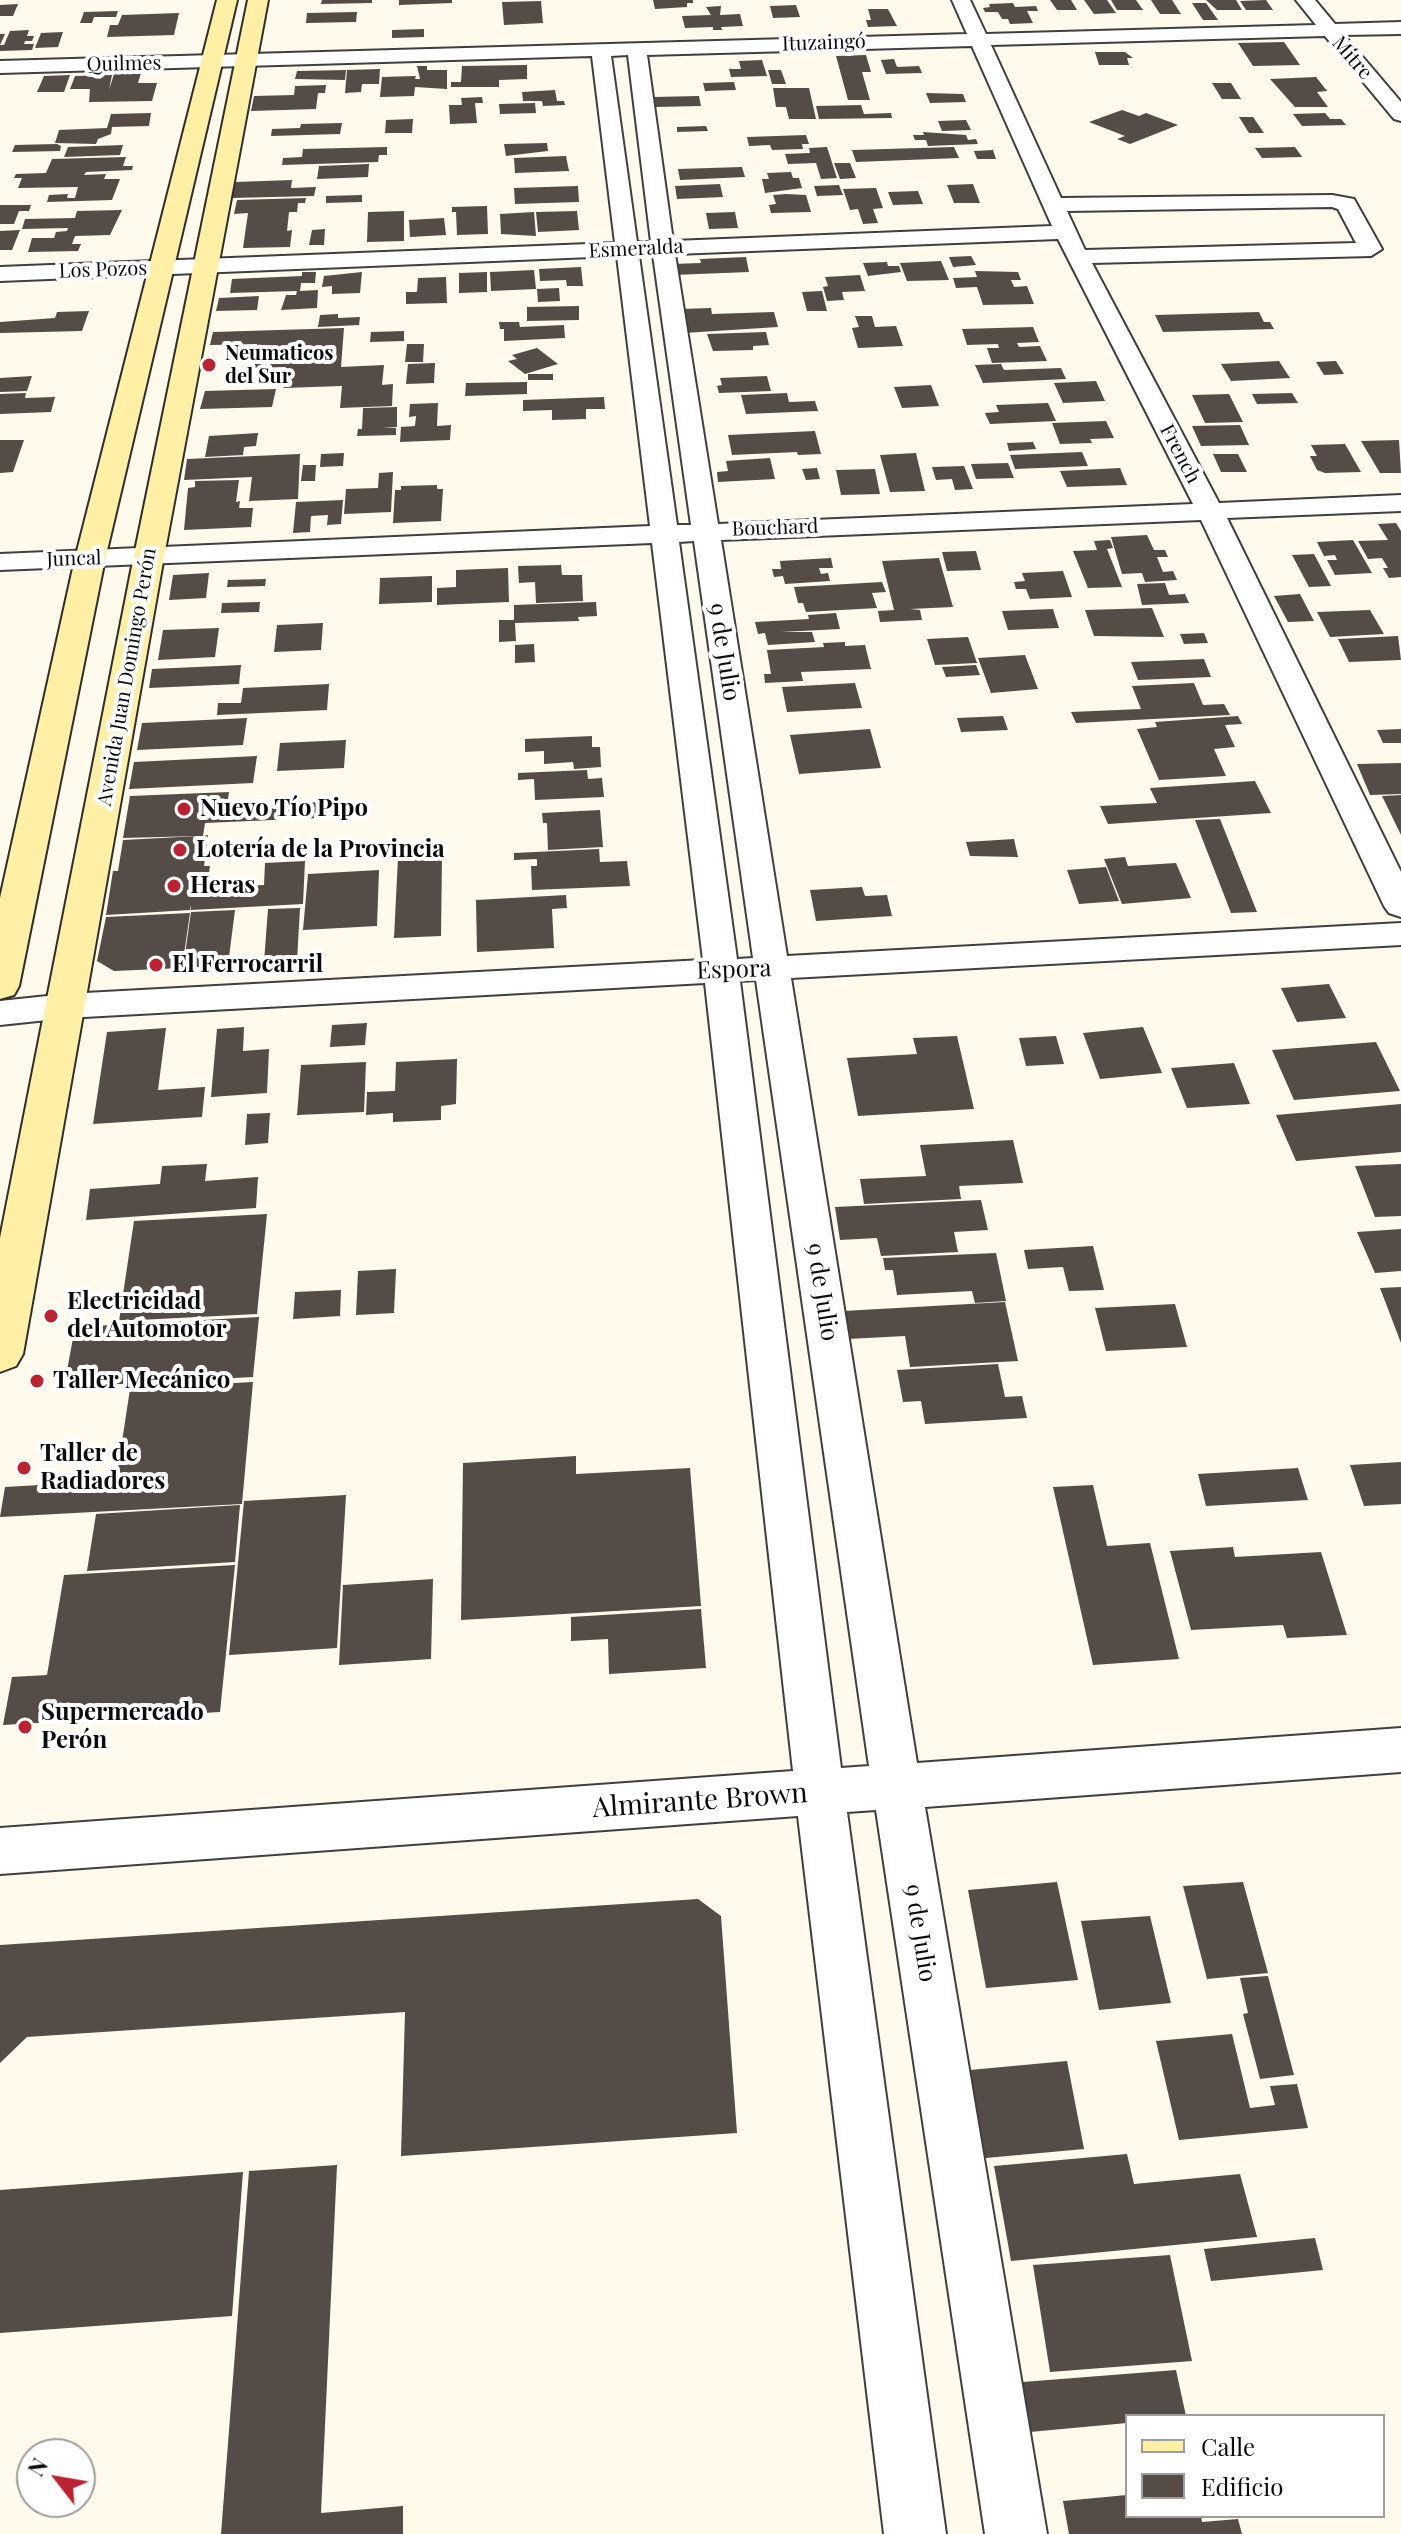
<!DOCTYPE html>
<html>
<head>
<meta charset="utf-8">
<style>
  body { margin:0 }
  #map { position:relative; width:1401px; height:2534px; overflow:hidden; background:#fffaeb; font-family:"Playfair Display",serif }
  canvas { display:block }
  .legend { position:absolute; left:1125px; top:2414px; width:260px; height:104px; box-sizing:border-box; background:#fff; border:2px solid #9e9e9e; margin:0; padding:10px 14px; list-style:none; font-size:24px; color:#0c0c0c }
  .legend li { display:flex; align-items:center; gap:16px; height:40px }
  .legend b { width:40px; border:2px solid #9e9e9e }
  .north { position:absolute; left:16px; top:2438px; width:80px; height:80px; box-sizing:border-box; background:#fff; border:2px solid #9e9e9e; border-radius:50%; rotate:301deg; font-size:22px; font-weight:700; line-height:32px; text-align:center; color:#0c0c0c }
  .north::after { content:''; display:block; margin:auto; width:28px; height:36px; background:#be2232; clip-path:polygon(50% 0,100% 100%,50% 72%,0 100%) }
</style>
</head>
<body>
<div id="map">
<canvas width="1401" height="2534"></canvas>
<ul class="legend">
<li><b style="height:10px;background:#fff0a6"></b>Calle</li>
<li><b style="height:22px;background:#554c48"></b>Edificio</li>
</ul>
<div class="north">N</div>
</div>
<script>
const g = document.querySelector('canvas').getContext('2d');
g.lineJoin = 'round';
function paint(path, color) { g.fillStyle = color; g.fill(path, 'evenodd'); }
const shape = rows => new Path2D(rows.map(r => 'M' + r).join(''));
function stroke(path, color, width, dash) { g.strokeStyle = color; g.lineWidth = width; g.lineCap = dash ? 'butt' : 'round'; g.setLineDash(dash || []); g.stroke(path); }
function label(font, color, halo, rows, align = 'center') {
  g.font = font + ' "Playfair Display",serif'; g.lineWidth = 8; g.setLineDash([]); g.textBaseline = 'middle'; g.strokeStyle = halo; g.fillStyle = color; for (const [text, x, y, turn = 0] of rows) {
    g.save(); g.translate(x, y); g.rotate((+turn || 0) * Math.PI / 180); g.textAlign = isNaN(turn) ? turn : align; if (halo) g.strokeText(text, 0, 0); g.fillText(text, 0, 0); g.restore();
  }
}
paint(shape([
  [322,0,372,0,372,3,321,4],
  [399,0,452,0,452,3,399,5],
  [653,0,693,0,693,3,687,3,687,7,655,9],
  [1050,0,1071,0,1077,10,1057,10],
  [1084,0,1107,0,1116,13,1094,14],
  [1111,0,1136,0,1143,10,1117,10],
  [1151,0,1172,0,1181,14,1160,14],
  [1206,0,1236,0,1242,10,1217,10],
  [1266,0,1273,10,1246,10,1240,1],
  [541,1,543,23,504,25,502,2],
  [1013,3,1015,7,1036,6,1038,11,1027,11,1033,23,1010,24,1008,19,1002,19,998,12,985,12,983,8,990,7,989,4],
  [1192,3,1206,3,1218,20,1203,20],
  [18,4,13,16,0,16,0,5],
  [796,5,800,17,773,18,770,6],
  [721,6,720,15,740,14,743,26,721,27,722,30,713,30,713,27,685,28,682,16,711,15,706,7],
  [868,9,888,9,897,26,868,27,866,20,871,20],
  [118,11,116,17,94,17,92,23,80,23,84,12],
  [357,12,356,22,306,23,307,13],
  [179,13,174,35,107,37,110,25,118,25,122,15],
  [424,29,424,37,392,38,392,30],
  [29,30,27,36,34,36,32,41,25,41,24,44,34,44,32,50,0,51,0,34,5,34,0,45,4,45,10,31],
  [63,32,58,47,35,48,41,33],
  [1284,42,1300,65,1253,66,1238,43],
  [1095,52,1125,52,1133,58,1127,58,1129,65,1099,65],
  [866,55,871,72,862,72,870,100,848,100,836,56],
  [894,59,897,67,919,66,922,73,886,74,881,60],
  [762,60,767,76,731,77,729,69,741,69,739,61],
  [527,65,527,79,499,80,499,87,451,87,451,82,461,82,462,66],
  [417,66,427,66,427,70,447,70,447,89,415,87,414,96,380,97,382,77,416,76,415,79,420,79],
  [380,69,379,84,362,84,361,92,345,93,347,70],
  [346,70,345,80,295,79,297,71],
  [768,70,781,70,786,84,772,84],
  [141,73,138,83,157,83,152,101,89,102,90,89,70,89,75,76,112,75,109,90,114,74],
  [70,75,64,92,37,92,44,76],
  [1316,77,1327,91,1317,92,1328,107,1295,107,1270,79],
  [734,82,736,90,705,91,703,83],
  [1212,83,1231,83,1241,99,1222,99],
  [326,85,325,93,318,93,316,109,251,111,254,96,294,95,295,86],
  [773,88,809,88,816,119,789,119,786,107,776,107],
  [555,90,557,101,564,101,565,105,543,106,542,101,523,101,522,92],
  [926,93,963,94,966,102,930,103],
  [699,96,701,106,656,107,654,97],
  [482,97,483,103,475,103,477,123,450,124,449,105,462,105,461,98],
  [535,103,536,113,500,114,499,104],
  [861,105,864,114,891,113,892,118,819,119,816,106],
  [1122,110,1139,116,1146,113,1178,125,1130,144,1117,139,1125,136,1089,122],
  [151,113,149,126,112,127,111,134,98,139,96,144,55,143,59,130,107,128,111,114],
  [1325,113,1330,119,1341,119,1346,125,1302,126,1293,114],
  [1239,117,1253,117,1264,133,1249,133],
  [413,119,412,133,385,133,386,120],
  [966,120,971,130,942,131,938,121],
  [342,123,340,134,271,136,272,129,300,128,301,124],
  [706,126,708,131,677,132,677,127],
  [923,132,966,135,968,140,976,139,978,144,928,146,926,140,915,140,913,135,924,135],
  [806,135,809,144,802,144,803,149,772,150,770,145,749,146,747,137],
  [547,143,548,151,506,156,504,144],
  [57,144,61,146,60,151,12,152,15,145],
  [123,145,120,155,64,157,68,147],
  [387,147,387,155,379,155,378,162,282,165,283,158,302,157,303,149],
  [827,147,837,178,821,179,816,163,788,164,785,154,810,153,809,148],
  [954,147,959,158,856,162,852,150],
  [1295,147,1302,157,1262,158,1255,148],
  [993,150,996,159,977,159,974,151],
  [566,156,569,171,515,173,514,158],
  [126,157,123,166,133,166,132,170,86,172,84,175,106,174,104,179,120,179,112,200,47,202,49,195,68,194,67,198,75,198,78,187,18,188,22,178,14,178,16,174,46,173,52,159],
  [834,163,850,163,856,178,840,179],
  [369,164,368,177,317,179,319,166],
  [742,167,745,177,680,180,678,169],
  [791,172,793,178,799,178,802,188,765,193,762,179,769,179,767,173],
  [292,180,291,188,316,187,314,196,232,198,235,182],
  [720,184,723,197,677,199,675,186],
  [973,184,980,203,954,203,947,185],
  [839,185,843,195,817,196,814,186],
  [578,186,579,202,515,204,514,188],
  [876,188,883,208,873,209,878,223,863,224,858,209,850,210,843,189],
  [918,191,923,204,893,205,888,192],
  [786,194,806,195,811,212,771,213,769,205,776,204,773,195],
  [362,195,362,202,326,203,326,196],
  [306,198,305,203,298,203,297,212,289,212,287,231,292,230,290,247,243,248,248,213,234,214,237,200],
  [0,205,31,205,29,211,19,211,14,224,0,224],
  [487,206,488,234,457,235,456,212,452,212,452,207],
  [122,210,110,235,75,236,72,244,81,244,78,251,28,252,32,238,54,238,56,232,67,231,68,228,22,229,25,219,75,218,77,211],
  [404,211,404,241,367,242,368,212],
  [577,211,579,230,538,232,536,212],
  [534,212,536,236,501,234,500,214],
  [735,212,738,228,709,229,706,213],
  [444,218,446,235,410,237,409,220],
  [325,229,324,245,309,245,312,230],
  [20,230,12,250,0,250,0,231],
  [971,256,976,265,953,267,949,257],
  [746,257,749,272,673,275,672,264,701,263,700,259],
  [941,261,949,280,907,281,900,263],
  [887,262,888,266,899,266,901,272,868,276,863,263],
  [581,267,583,286,567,286,566,280,540,281,539,269],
  [534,270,536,289,491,291,490,272],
  [975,271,1018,272,1021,280,1011,280,1014,287,1027,286,1034,304,983,305,977,287,956,288,953,278,977,277],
  [302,272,316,272,315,283,301,283,300,291,318,290,317,308,281,310,286,295,296,295,297,291,230,293,232,279,302,276],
  [362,272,360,293,332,294,332,286,322,287,324,276],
  [487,272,487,292,459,293,459,273],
  [860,275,865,291,842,292,844,300,827,301,823,287,828,286,825,277],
  [446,277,447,303,406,304,406,292,417,292,418,278],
  [559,288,560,301,538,302,537,289],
  [822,291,827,311,807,311,802,292],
  [259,296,257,310,216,311,219,298],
  [579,306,579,320,527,321,527,307],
  [711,308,712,314,774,312,778,327,684,333,681,309],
  [89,311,82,331,0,333,0,322,55,318,57,312],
  [1259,312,1264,322,1270,322,1274,329,1163,332,1155,315],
  [338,314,338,318,360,317,359,325,318,327,320,315],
  [855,316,872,316,875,327,896,326,903,346,858,348,852,328,859,327],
  [499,322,519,322,520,327,564,325,565,338,504,341,504,329,500,329],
  [1033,327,1039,342,1017,343,1019,347,1040,346,1047,361,992,363,987,348,999,348,998,344,967,345,962,329],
  [344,328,341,367,384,365,382,385,393,384,392,406,340,408,342,386,284,388,286,367,253,368,257,344,210,345,213,332],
  [404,331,404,341,370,342,371,332],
  [766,332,769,345,753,346,753,350,713,351,707,334],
  [407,344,424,344,423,362,405,362],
  [537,348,558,364,525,374,508,361,517,359,512,355],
  [1279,361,1290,378,1231,381,1221,364],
  [1336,361,1344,374,1324,375,1316,362],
  [435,363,434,383,406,384,408,364],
  [1001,364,1004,370,1061,368,1066,379,983,383,975,365],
  [528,374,553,374,553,380,528,380],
  [32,376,27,391,0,392,0,378],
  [767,376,771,391,719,393,717,386,722,385,720,378],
  [1096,381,1105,401,1063,403,1054,383],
  [527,382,527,394,465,396,466,383],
  [931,385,939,406,902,408,894,387],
  [276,389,272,407,200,409,205,391],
  [26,393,25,398,55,397,51,412,0,414,0,394],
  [787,393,789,402,815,401,818,411,746,414,741,395],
  [1292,393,1298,403,1257,404,1252,394],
  [1229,394,1243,422,1205,423,1192,395],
  [604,397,605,409,586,409,586,419,552,420,552,410,523,411,523,400],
  [438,403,437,426,451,425,450,440,400,442,401,427,415,426,416,416,409,417,410,404],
  [1048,403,1056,421,990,424,985,413,999,412,996,405],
  [397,407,397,427,382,428,396,428,396,435,357,436,358,429,362,429,363,408],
  [1106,421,1114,438,1090,439,1092,443,1060,444,1052,423],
  [1240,425,1249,445,1201,446,1192,426],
  [815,431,821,454,798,455,797,452,732,455,728,435],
  [258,433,256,446,244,447,243,455,205,457,209,436],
  [0,440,24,440,13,472,0,473],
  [1399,440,1401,473,1380,473,1361,441],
  [1033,442,1036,449,1009,451,1007,443],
  [1345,444,1361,472,1325,473,1317,470,1310,456,1317,456,1311,445],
  [1082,452,1088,466,1015,469,1010,455],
  [344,453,343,466,320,467,321,454],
  [916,453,925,491,890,492,880,455],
  [300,454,298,499,249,501,252,477,184,480,187,459],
  [1213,454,1238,454,1247,472,1221,472],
  [770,458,775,479,718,482,717,472,728,471,726,461],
  [1008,463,1014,478,976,479,971,464],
  [303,465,316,465,315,481,301,481],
  [964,466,973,489,955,490,952,479,936,480,932,467],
  [817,468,820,479,806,480,802,469],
  [1120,468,1127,485,1067,487,1060,471],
  [875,469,880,494,841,495,836,470],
  [393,472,391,512,344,514,346,489,378,488,379,473],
  [239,480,236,502,240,501,239,508,253,508,251,527,184,530,188,488,195,487,195,481],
  [437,485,437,489,443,489,441,521,393,523,395,490,401,490,401,486],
  [343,500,341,524,327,525,328,515,311,516,310,532,293,533,296,502],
  [1396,523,1401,531,1401,577,1389,578,1383,568,1388,568,1382,558,1368,559,1358,541,1388,540,1378,524],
  [1147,535,1154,550,1165,550,1168,557,1157,557,1163,572,1173,571,1177,580,1145,582,1142,573,1122,574,1111,537],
  [1110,540,1113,548,1107,549,1122,587,1088,588,1073,551,1097,550,1094,541],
  [1353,540,1372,573,1335,575,1327,560,1337,560,1335,555,1324,556,1317,542],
  [976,551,981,570,947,571,942,552],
  [1314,554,1331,586,1309,587,1292,555],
  [831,558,833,568,819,568,821,574,828,573,830,581,785,584,783,576,774,577,772,569,781,569,780,561],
  [939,558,953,607,910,609,920,610,922,620,880,622,878,611,894,610,882,561],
  [561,565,562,575,582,575,583,601,536,603,535,582,519,583,518,566],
  [508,568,509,602,437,605,437,588,456,587,456,570],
  [1063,571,1072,597,1030,599,1026,589,1016,589,1014,582,1025,581,1022,573],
  [209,573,206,598,169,600,173,575],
  [432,576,432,602,379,604,380,578],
  [266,579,265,586,227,587,228,580],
  [882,582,886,592,872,593,877,608,806,612,803,603,798,603,794,587],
  [1165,583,1169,595,1185,594,1189,603,1142,605,1137,584],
  [1300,594,1314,621,1288,622,1274,596],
  [260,602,259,612,221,613,222,603],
  [596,602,597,616,578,617,579,621,515,623,516,641,499,642,499,620,514,620,514,605],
  [1152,608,1164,637,1094,636,1085,610],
  [1053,609,1059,628,1008,630,1002,611],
  [1370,610,1384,634,1330,637,1317,612],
  [836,613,840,629,781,632,812,632,815,642,768,645,765,633,758,634,755,622,809,619,808,615],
  [323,623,321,650,274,652,277,625],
  [219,628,215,657,158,660,163,630],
  [1204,633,1208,643,1184,644,1180,634],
  [1398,636,1401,660,1349,662,1338,639],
  [968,637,977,663,935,665,927,639],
  [845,642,845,646,865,645,871,669,801,672,803,681,765,683,764,674,771,674,767,650,824,647,823,643],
  [534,644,535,662,515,663,515,645],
  [1025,655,1038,689,991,693,978,658],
  [1204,659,1211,677,1138,680,1131,662],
  [241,665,239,684,149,688,152,669],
  [976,665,980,675,946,677,942,667],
  [855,683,862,708,787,712,782,687],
  [1194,683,1203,705,1224,704,1230,715,1076,723,1071,712,1141,709,1132,686],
  [329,684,327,710,217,715,218,703,241,703,243,688],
  [1003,716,1008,730,961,732,957,718],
  [1238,716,1242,724,1225,725,1235,747,1214,749,1226,776,1159,780,1137,729,1157,727,1155,722],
  [247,718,243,745,137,750,142,723],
  [870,729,881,768,799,774,790,735],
  [1401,729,1401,743,1383,743,1377,730],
  [592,736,592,747,600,747,601,767,574,769,573,762,544,764,544,751,525,752,525,739],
  [346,740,344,768,277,771,280,743],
  [257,756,253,783,129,789,134,762],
  [1401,763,1401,794,1370,795,1357,764],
  [587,770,588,779,602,778,604,797,535,800,534,779,518,780,518,773],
  [1255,781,1271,813,1108,824,1100,806,1157,803,1150,788],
  [229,792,227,806,319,802,318,818,205,823,203,836,208,835,204,866,210,866,207,888,264,885,265,863,305,861,303,904,191,910,191,905,190,910,106,915,113,871,118,871,123,840,200,836,123,838,130,796],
  [1401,795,1401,835,1382,796],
  [600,810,603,847,548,850,547,823,543,823,542,813],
  [1220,819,1257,912,1231,913,1195,820],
  [1014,839,1018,857,970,856,966,842],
  [599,849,600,862,627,861,630,886,532,890,531,866,537,866,537,859,514,860,514,853],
  [442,855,441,936,394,938,398,857],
  [1125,857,1128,866,1176,863,1191,898,1122,904,1104,859],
  [1106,867,1119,901,1079,904,1067,870],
  [379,870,377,926,303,930,308,874],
  [862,887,865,896,887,895,892,916,816,921,810,890],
  [566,895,567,908,552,909,554,948,477,952,476,900],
  [300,908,297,961,264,962,268,909],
  [235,910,228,965,183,968,191,912],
  [190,913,182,968,114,971,97,961,106,917],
  [1329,984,1346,1018,1297,1022,1281,988],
  [367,1023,365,1045,330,1047,332,1025],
  [244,1027,243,1051,269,1049,267,1093,211,1097,217,1029],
  [1143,1027,1162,1073,1100,1079,1083,1033],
  [166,1028,158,1090,205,1087,202,1117,93,1124,107,1032],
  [957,1036,974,1109,858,1116,847,1058,917,1054,913,1038],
  [1056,1036,1064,1064,1026,1066,1019,1038],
  [1376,1042,1400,1091,1294,1100,1272,1050],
  [457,1059,456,1104,441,1106,441,1120,393,1122,393,1113,366,1115,367,1092,395,1091,396,1062],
  [366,1062,364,1112,297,1115,301,1065],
  [1234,1063,1250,1104,1187,1108,1171,1068],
  [1401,1104,1401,1152,1296,1161,1276,1115],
  [270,1113,268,1143,245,1145,247,1114],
  [1013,1140,1023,1183,959,1186,961,1199,864,1204,860,1179,926,1176,920,1145],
  [207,1164,205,1181,258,1177,256,1208,86,1220,90,1189,160,1184,162,1166],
  [1401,1164,1401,1216,1375,1217,1355,1166],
  [981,1200,988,1230,954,1232,958,1252,881,1256,877,1238,840,1240,835,1207],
  [267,1214,257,1314,119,1321,134,1221],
  [1401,1229,1401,1271,1375,1273,1357,1232],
  [1093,1246,1104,1290,1069,1291,1063,1267,1028,1269,1024,1250],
  [996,1253,1006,1301,975,1303,972,1291,897,1295,893,1270,885,1270,883,1258],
  [396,1269,394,1313,356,1315,358,1271],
  [1401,1287,1401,1343,1380,1288],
  [341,1290,340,1316,293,1319,295,1292],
  [1005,1302,1018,1361,910,1367,905,1336,848,1339,843,1311],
  [1175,1304,1187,1347,1106,1351,1095,1308],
  [259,1317,253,1377,64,1387,75,1327],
  [998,1364,1005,1397,1022,1396,1027,1418,925,1424,921,1401,903,1402,897,1370],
  [253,1382,242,1504,0,1517,5,1487,75,1483,74,1490,115,1488,130,1389],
  [576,1456,576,1474,690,1468,701,1606,461,1620,463,1463],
  [1401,1462,1401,1504,1364,1506,1350,1465],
  [1298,1468,1308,1500,1206,1506,1198,1474],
  [1093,1485,1107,1546,1150,1543,1179,1659,1093,1665,1053,1487],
  [346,1495,337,1648,229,1655,244,1501],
  [240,1505,235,1562,87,1571,96,1514],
  [1233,1547,1235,1557,1321,1552,1347,1635,1287,1638,1283,1625,1191,1630,1170,1551],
  [235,1565,220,1712,3,1725,12,1677,47,1675,64,1575],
  [433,1579,431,1659,339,1665,343,1585],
  [701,1609,706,1668,609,1674,608,1639,571,1641,571,1617],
  [1057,1882,1078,1980,986,1988,968,1890],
  [1243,1882,1268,1973,1207,1979,1183,1886],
  [698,1899,721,1916,737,2133,401,2156,405,2012,27,2037,0,2063,0,1945],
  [1150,1916,1171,2003,1099,2010,1081,1921],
  [1268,1976,1294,2075,1260,2079,1243,2014,1248,2013,1240,1978],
  [1232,2034,1250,2108,1275,2105,1270,2086,1297,2084,1308,2128,1179,2140,1156,2041],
  [1067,2061,1084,2149,975,2159,959,2071],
  [1127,2154,1134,2184,1240,2174,1257,2237,1011,2261,994,2166],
  [337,2165,321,2513,403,2506,403,2534,221,2534,249,2171],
  [243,2172,232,2316,0,2333,0,2190],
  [1315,2238,1323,2270,1211,2281,1204,2249],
  [1170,2255,1192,2361,1050,2372,1033,2265],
  [1176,2370,1186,2416,1127,2416,1127,2423,1019,2433,1010,2383],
  [1127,2495,1127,2516,1201,2516,1202,2522,1238,2519,1242,2534,1069,2534,1063,2501]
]), '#554c48');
const minor = shape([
  [952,0,970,0,986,34,1316,25,1296,0,1315,0,1335,24,1401,22,1401,34,1344,35,1401,102,1401,121,1394,119,1325,36,991,45,1061,198,1332,195,1354,199,1382,249,1371,256,1092,263,1219,503,1401,495,1401,511,1227,518,1401,872,1401,917,1389,913,1384,906,1201,520,721,540,787,956,1401,923,1401,945,791,978,917,1763,1401,1728,1401,1772,925,1807,1047,2534,985,2534,876,1810,847,1812,946,2534,884,2534,798,1816,0,1874,0,1828,793,1771,705,983,66,1018,0,1025,0,1001,66,994,703,960,652,543,0,570,0,554,650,526,617,256,0,281,0,267,615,243,592,56,0,73,0,61,967,34,952,0],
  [972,46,1052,226,673,241,647,55,972,46],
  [628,55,651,242,637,242,611,56,628,55],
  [1332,207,1338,209,1356,243,1085,250,1067,211,1332,207],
  [1058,239,1193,504,718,524,675,254,1058,239],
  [653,255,691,525,677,525,639,256,653,255],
  [694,541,753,958,737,959,679,542,694,541],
  [756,980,869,1766,841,1768,740,981,756,980]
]);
const secondary = shape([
  [217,0,237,0,105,559,19,986,14,995,0,999,0,898,75,559,217,0],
  [248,0,268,0,164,556,23,1354,16,1366,0,1372,0,1238,134,556,248,0]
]);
stroke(minor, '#3f3f3f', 4);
stroke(secondary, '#2e2e2e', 4);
paint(minor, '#fff');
paint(secondary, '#fff0a6');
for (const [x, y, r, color] of [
  [209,365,8,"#be2232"],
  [184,809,8,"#be2232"],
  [180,850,8,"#be2232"],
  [174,886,8,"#be2232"],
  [156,965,8,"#be2232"],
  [51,1316,8,"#be2232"],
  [37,1381,8,"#be2232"],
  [24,1468,8,"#be2232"],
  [25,1727,8,"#be2232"]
]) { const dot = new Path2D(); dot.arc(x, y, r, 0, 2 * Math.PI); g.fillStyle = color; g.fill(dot); stroke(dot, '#fff', 3); }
label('20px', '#0c0c0c', '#fff', [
  ["Ituzaingó",824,43,-2],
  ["Mitre",1352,58,49],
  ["Quilmes",124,64,-1],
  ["Esmeralda",636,249,-3],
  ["Los Pozos",103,270,-2],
  ["French",1180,454,62],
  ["Bouchard",775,528,-2],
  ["Juncal",74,559,-2],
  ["Avenida Juan Domingo Perón",127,677,-80]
]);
label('bold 20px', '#0c0c0c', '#fff', [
  ["Neumaticos",225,354],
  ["del Sur",225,377]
], 'left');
label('24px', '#0c0c0c', '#fff', [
  ["9 de Julio",724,652,81],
  ["Espora",734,970,-2],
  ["9 de Julio",822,1292,81],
  ["9 de Julio",920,1933,81]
]);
label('bold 24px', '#0c0c0c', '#fff', [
  ["Nuevo Tío Pipo",200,809],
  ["Lotería de la Provincia",196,850],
  ["Heras",190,886],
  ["El Ferrocarril",172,965],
  ["Electricidad",67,1302],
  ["del Automotor",67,1330],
  ["Taller Mecánico",53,1381],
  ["Taller de",40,1454],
  ["Radiadores",40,1482],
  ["Supermercado",41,1713],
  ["Perón",41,1741]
], 'left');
label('28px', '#0c0c0c', '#fff', [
  ["Almirante Brown",700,1801,-4]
]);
</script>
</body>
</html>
